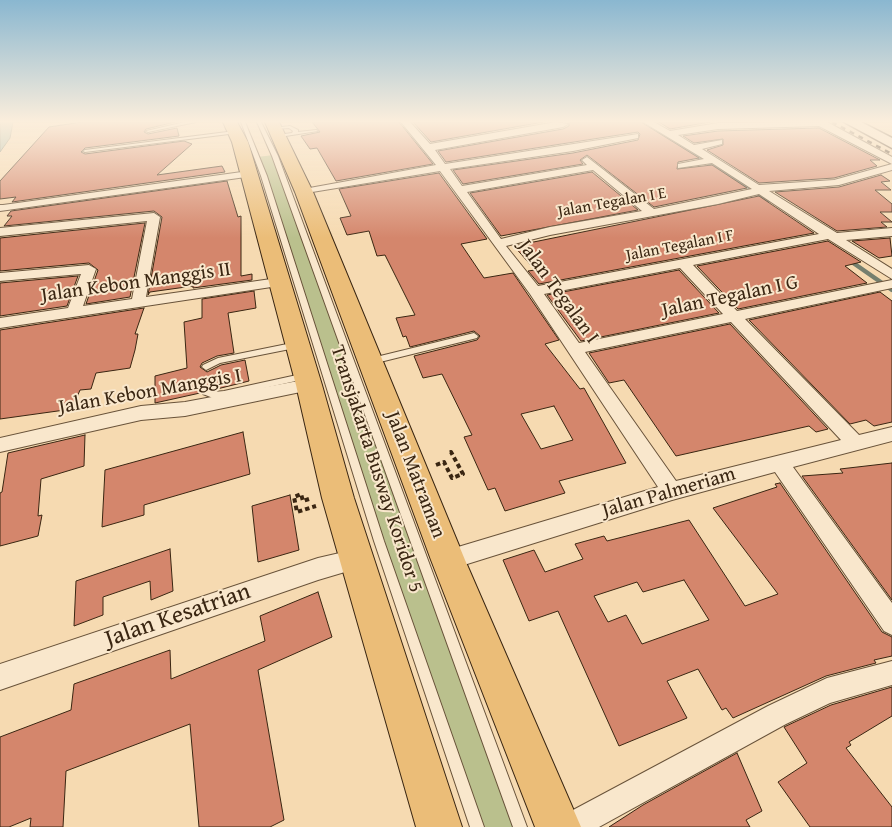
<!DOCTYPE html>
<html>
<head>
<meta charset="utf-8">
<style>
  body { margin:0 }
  canvas { display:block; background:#f6dab1 }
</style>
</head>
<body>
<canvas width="892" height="827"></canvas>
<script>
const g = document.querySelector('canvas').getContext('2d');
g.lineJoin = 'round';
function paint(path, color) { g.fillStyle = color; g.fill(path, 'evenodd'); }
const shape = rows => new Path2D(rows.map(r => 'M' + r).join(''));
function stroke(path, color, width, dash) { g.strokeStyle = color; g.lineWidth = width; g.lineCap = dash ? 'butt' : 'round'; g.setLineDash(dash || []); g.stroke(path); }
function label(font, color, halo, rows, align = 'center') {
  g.font = font + ' "Gentium Book Plus",serif'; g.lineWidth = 4; g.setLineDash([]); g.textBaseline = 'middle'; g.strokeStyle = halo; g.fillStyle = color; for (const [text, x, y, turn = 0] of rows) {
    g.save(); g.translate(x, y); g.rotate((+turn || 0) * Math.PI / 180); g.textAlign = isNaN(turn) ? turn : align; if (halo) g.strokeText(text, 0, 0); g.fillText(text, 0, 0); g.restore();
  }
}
paint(shape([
  [274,155,523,827,477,827,257,157]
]), '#bac08d');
const water = shape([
  [0,122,13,122,10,138,0,152,0,122]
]);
paint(water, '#9dbbac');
stroke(water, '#757f6e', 1);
stroke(shape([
  [658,133,748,187,768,202]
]), '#757f6e', 3);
stroke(shape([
  [849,260,892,290]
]), '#757f6e', 4.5);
const building = shape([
  [82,122,175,122,146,129,144,132,148,134,177,128,179,136,85,148,81,152,85,154,184,141,192,144,157,175,222,166,225,172,12,202,16,197,0,199,0,181,49,127,82,122],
  [312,122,399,122,433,164,336,181,317,148,310,149,301,136,320,132,312,122],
  [413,122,543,122,431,142,413,122],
  [569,122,641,122,699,158,678,162,677,169,712,165,747,188,654,207,587,155,580,160,583,164,463,184,453,170,573,153,638,140,640,134,638,132,446,162,438,151,563,129,569,126,569,122],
  [659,122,710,122,670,129,659,122],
  [819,128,880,160,870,160,877,166,834,178,759,183,707,150,723,145,723,139,694,143,683,136,718,131,819,128],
  [592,172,638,210,501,236,470,193,592,172],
  [439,173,487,239,461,244,484,278,513,273,559,340,545,344,580,389,584,388,626,463,559,481,565,493,505,511,495,488,488,490,464,437,472,435,442,374,423,378,414,356,477,340,480,336,474,331,410,347,406,336,403,337,396,318,415,315,385,255,377,256,369,231,347,235,340,218,351,216,339,189,439,173],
  [554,406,573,440,541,449,521,414,554,406],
  [881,175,890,181,881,182,891,190,875,190,892,204,892,212,880,212,892,222,881,222,887,227,837,231,775,192,839,187,881,175],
  [227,181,238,217,241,216,241,276,252,274,252,280,193,288,193,286,150,292,148,295,162,217,154,211,4,226,12,216,7,216,11,211,227,181],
  [759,196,814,233,539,284,528,271,535,270,514,246,759,196],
  [145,223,130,297,86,304,98,270,89,263,0,271,0,238,145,223],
  [890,238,892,256,879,258,852,241,890,238],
  [828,241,861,262,845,266,867,283,738,309,697,266,828,241],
  [679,270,719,313,581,341,547,295,679,270],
  [78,276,67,306,0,316,0,283,78,276],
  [254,291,256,308,228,313,234,353,217,356,202,363,200,367,207,372,221,365,245,360,249,381,213,390,205,388,200,393,155,403,155,376,187,368,184,322,202,318,202,299,254,291],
  [880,292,892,301,892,422,874,426,866,420,850,424,749,320,880,292],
  [144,308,135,334,138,334,135,350,130,368,96,373,91,389,80,390,72,409,0,419,0,330,144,308],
  [730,324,828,429,816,432,809,426,676,456,624,380,609,383,589,353,730,324],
  [243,432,250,474,144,505,144,515,102,527,105,470,243,432],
  [85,435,84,466,41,479,38,516,42,515,38,536,0,546,0,493,2,492,8,453,85,435],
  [892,463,892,600,802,476,843,473,840,469,892,463],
  [780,483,882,632,892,637,892,656,874,660,876,663,826,676,733,718,726,708,722,710,698,669,667,681,687,718,619,746,558,611,529,621,503,560,534,550,545,572,583,559,575,544,604,536,607,541,689,520,745,606,778,594,713,508,777,487,775,484,780,483],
  [684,580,709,620,642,644,626,615,608,622,594,596,637,582,643,592,684,580],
  [290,495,299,550,258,562,252,506,290,495],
  [170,549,173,591,151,600,150,581,103,597,103,615,74,626,76,581,170,549],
  [318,592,332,637,258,670,284,820,270,827,199,827,190,724,66,771,63,827,30,827,31,818,9,827,0,827,0,737,71,710,74,684,170,650,171,679,265,641,260,616,318,592],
  [892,687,892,716,849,742,851,745,846,748,892,807,892,827,810,827,778,782,807,763,784,727,831,705,892,687],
  [737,753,762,811,746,820,750,827,609,827,643,805,737,753]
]);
paint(building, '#d4866c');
stroke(building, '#3a2612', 1);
const lane = shape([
  [185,122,196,122,148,132,146,131,185,122],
  [241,122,245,122,267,176,384,541,484,827,470,827,374,541,261,176,241,122],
  [257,122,261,122,278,156,527,827,513,827,272,156,257,122],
  [290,126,298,130,298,132,316,130,318,131,279,137,277,136,277,135,292,133,293,131,289,128,275,129,273,128,290,126],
  [235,131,237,131,237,133,85,152,83,151,85,150,235,131],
  [474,333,478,336,477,338,372,364,368,361,372,358,474,333],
  [297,342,301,345,300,347,220,363,206,370,202,367,203,365,218,358,297,342],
  [306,373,310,376,309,378,224,397,213,398,203,394,202,392,206,389,214,392,224,391,306,373]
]);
const street = shape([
  [401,122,410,122,430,144,556,122,568,124,563,127,435,150,445,164,638,134,638,138,573,151,450,169,462,186,587,165,582,160,587,157,654,209,752,189,712,163,678,168,678,164,704,159,643,122,654,122,670,131,718,123,827,122,892,157,892,170,839,185,769,191,837,233,892,228,892,236,846,240,892,269,892,279,828,239,693,265,737,311,892,280,892,288,745,319,859,435,892,427,892,441,793,467,892,603,892,635,884,631,775,472,672,500,448,570,440,567,437,560,440,553,448,550,658,487,530,294,440,171,300,194,300,190,304,189,436,165,401,122],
  [819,126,892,164,834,180,759,185,702,149,722,144,722,140,694,145,678,135,718,129,819,126],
  [593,170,642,211,550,227,501,239,467,192,593,170],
  [759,194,819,234,538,286,506,246,550,235,718,204,759,194],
  [680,268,723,314,579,343,544,294,680,268],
  [731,322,841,440,676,481,585,352,731,322],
  [249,171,254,174,253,176,0,211,0,205,3,205,249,171],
  [154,213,160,217,146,297,278,278,285,282,278,286,0,328,0,318,68,308,81,274,0,281,0,273,89,265,96,269,83,306,132,299,147,221,0,236,0,228,154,213],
  [309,379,315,381,317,385,315,389,185,416,141,420,0,452,0,438,141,406,185,402,309,379],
  [357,549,365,552,368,559,365,566,318,580,0,690,0,664,318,558,357,549],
  [892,661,892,685,830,703,786,724,599,827,555,827,560,817,768,706,827,678,892,661]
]);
const secondary = shape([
  [844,122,861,122,892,138,892,148,844,122]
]);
const primary = shape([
  [223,122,237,122,248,142,322,385,354,498,462,827,416,827,322,498,296,385,232,142,223,122],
  [265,122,279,122,313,192,465,560,581,827,535,827,431,560,295,192,265,122]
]);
stroke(lane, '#69533a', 2);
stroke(street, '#69533a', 2);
stroke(secondary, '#3a2612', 3);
stroke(primary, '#3a2612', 2);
stroke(shape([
  [436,465,444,462,452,478,463,474,451,452,447,453],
  [309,499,303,501,301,494,294,497,297,512,316,506]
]), '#3a2612', 4, [4.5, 3]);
paint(lane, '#f9e7cc');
paint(street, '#f9e7cc');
paint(secondary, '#f9e7cc');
paint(primary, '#ebbd78');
stroke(shape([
  [832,122,892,154]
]), '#3a2612', 2.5, [5, 5]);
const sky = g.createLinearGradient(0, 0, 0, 238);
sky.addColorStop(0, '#8ab7d0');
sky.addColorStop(0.51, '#fbeedc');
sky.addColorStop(1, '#fbeedc00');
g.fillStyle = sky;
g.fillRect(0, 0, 892, 238);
label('16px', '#3a2612', '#f9e7cc', [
  ["Jalan Tegalan I E",612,203,-10],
  ["Jalan Tegalan I F",680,246,-11]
]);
label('20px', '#3a2612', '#f9e7cc', [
  ["Jalan Kebon Manggis II",136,283,-8],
  ["Jalan Tegalan I",558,292,54],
  ["Jalan Tegalan I G",730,297,-12],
  ["Jalan Kebon Manggis I",150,392,-10],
  ["Transjakarta Busway Koridor 5",376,469,72],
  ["Jalan Matraman",415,475,69],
  ["Jalan Palmeriam",669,493,-16]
]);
label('24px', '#3a2612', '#f9e7cc', [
  ["Jalan Kesatrian",178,616,-19]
]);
</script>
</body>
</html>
